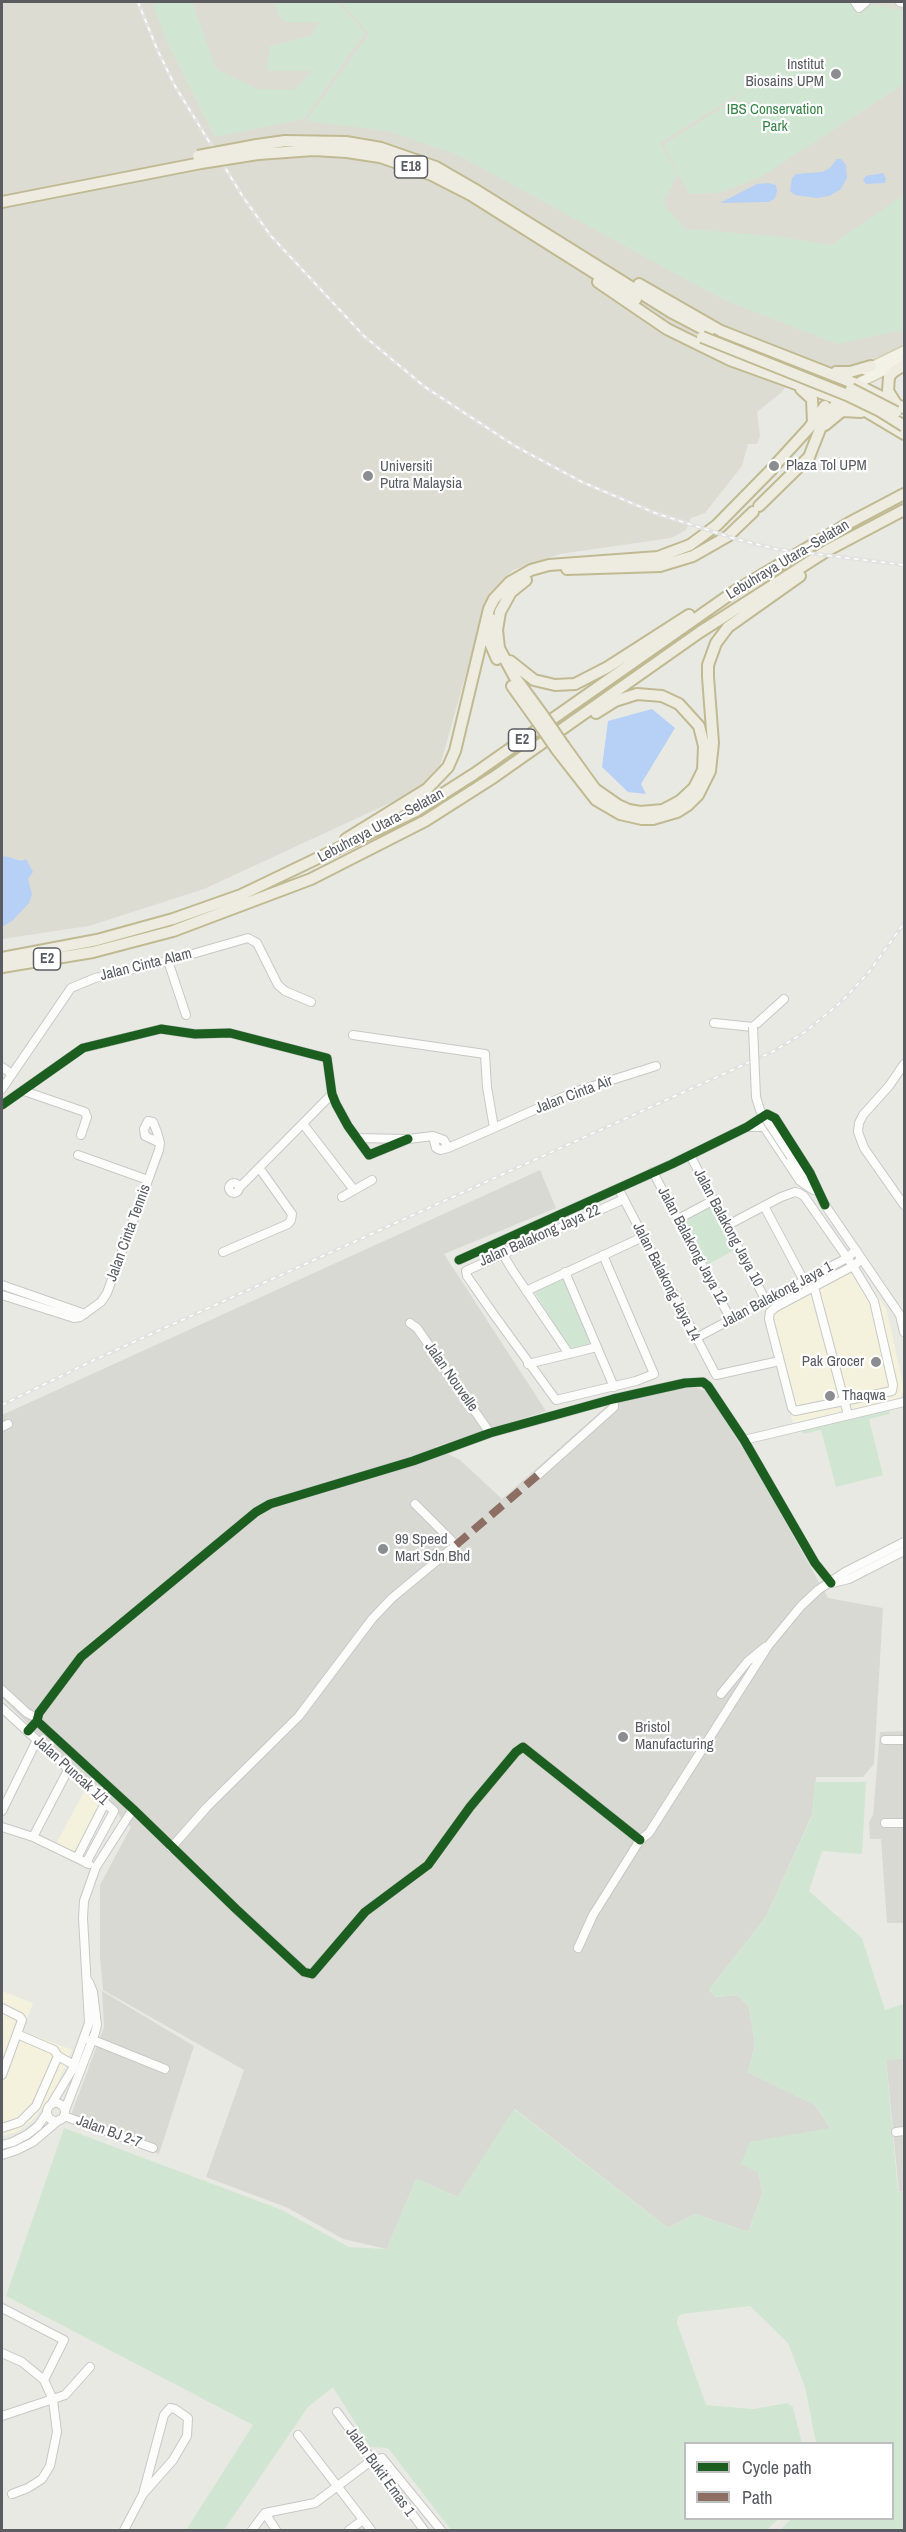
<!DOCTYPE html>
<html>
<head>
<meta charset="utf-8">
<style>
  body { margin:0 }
  #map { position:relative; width:906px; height:2532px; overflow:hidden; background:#e9e9e4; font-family:"Archivo Narrow",sans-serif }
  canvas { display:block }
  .frame { position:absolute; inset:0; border:3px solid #5a5c62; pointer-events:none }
  .legend { position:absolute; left:684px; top:2442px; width:210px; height:78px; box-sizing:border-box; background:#fff; border:2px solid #bdbec0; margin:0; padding:8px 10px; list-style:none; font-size:18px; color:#5a5c62 }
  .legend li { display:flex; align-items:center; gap:12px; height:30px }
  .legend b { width:30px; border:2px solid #bdbec0 }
</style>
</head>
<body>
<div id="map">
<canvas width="906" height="2532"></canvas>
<div class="frame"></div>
<ul class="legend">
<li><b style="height:8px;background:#1b5e20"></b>Cycle path</li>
<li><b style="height:8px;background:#8d6e63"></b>Path</li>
</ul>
</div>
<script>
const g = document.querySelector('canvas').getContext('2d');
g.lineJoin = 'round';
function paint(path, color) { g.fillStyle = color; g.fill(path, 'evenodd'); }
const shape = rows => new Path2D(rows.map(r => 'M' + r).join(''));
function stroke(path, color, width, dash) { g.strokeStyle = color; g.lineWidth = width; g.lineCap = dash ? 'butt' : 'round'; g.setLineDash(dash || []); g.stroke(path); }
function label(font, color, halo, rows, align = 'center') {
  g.font = font + ' "Archivo Narrow",sans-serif'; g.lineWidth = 4.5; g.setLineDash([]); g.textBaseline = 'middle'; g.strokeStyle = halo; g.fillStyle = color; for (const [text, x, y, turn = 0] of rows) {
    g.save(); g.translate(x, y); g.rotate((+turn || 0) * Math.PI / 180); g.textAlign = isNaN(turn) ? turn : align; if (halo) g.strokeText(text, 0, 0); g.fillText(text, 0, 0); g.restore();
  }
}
paint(shape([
  [853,1260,886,1308,904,1388,900,1398,793,1423,764,1309],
  [86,1788,103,1804,77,1856,55,1846],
  [2,1991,33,2003,22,2031,72,2050,53,2094,33,2120,17,2132,2,2136]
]), '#f4f2dc');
paint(shape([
  [540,1170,556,1208,444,1254,546,1411,435,1447,460,1460,502,1499,609,1404,679,1388,697,1388,706,1391,751,1461,828,1598,883,1608,874,1764,863,1777,816,1777,812,1815,766,1917,709,1990,716,1997,738,1995,749,2007,755,2045,748,2072,815,2105,831,2129,759,2173,762,2195,748,2232,695,2214,668,2228,515,2109,458,2197,416,2179,387,2249,343,2239,288,2208,206,2177,244,2070,103,1990,100,1958,100,1885,131,1827,2,1698,2,1415],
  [904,1731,904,1923,887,1923,881,1839,870,1839,869,1822,873,1815,880,1732],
  [102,1991,194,2046,159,2154,69,2120,104,2027],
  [904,2057,904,2191,899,2192,886,2058]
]), '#d9d9d4');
paint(shape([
  [2,2,904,2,904,348,839,370,805,358,782,392,757,412,760,436,757,444,748,444,742,466,705,513,691,518,686,530,671,538,560,554,513,570,488,596,440,766,418,790,204,889,89,926,2,939]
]), '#dddcd3');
paint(shape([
  [152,2,192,2,216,69,257,89,295,90,312,71,267,71,270,46,311,36,319,22,285,22,278,15,274,2,338,2,365,33,304,119,215,137,166,39],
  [341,2,863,2,904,11,904,84,764,175,723,192,689,194,664,144,733,101,744,87,731,99,660,143,678,174,663,203,685,229,775,236,831,245,904,195,904,330,837,344,724,300,458,155,388,131,306,121,369,34],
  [712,1204,736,1249,707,1265,683,1219],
  [562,1276,591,1342,587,1346,576,1349,569,1347,535,1293,536,1290],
  [888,1407,890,1414,869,1419,883,1475,836,1487,821,1430,803,1434,802,1428],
  [815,1782,866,1782,862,1854,822,1851,809,1891,862,1938,885,2010,904,2004,904,2059,886,2060,898,2192,904,2192,904,2530,780,2530,791,2519,892,2518,892,2444,816,2443,805,2387,788,2343,750,2306,682,2314,678,2317,677,2323,706,2405,753,2409,787,2403,793,2407,802,2443,686,2444,686,2518,778,2519,767,2530,451,2530,388,2448,370,2447,333,2387,308,2407,224,2530,186,2530,253,2425,6,2296,64,2128,282,2210,349,2247,387,2249,416,2179,458,2197,514,2109,668,2228,695,2214,748,2232,762,2195,759,2173,741,2164,750,2142,831,2128,815,2105,748,2072,755,2045,749,2007,738,1995,716,1997,709,1990,766,1917,812,1816]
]), '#d1e6d2');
paint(shape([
  [837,159,841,159,846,165,847,178,841,189,829,196,817,198,795,195,790,191,792,178,796,174,822,172,830,168],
  [883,173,886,178,885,183,866,184,863,180,866,176],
  [768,183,776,185,777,191,775,198,769,202,720,203,757,184],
  [652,709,675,728,641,784,646,794,628,792,602,767,608,721],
  [5,856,21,861,26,859,33,872,28,879,32,894,29,903,12,921,2,927,2,858]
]), '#b7d0f5');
const minor = shape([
  [855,2,859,8,866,2],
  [900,2,904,3],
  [168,961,186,1015],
  [714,1023,753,1027,784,999],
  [353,1035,485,1054,487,1087,494,1128,448,1148,444,1140,433,1136,408,1139,356,1138],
  [904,1064,889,1086,863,1115,859,1123,858,1132,864,1148,904,1205],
  [2,1067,12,1074],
  [2,1089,71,988,95,978,168,961,248,938,257,943,278,985,285,991,311,1002],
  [24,1091,85,1112,87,1117,81,1135],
  [2,1105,83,1048,161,1029,195,1034,230,1033,327,1058,332,1094,336,1104,348,1126,369,1155,408,1139],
  [303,1124,354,1190],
  [749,1127,764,1127,800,1181,813,1190],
  [494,1128,574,1092,656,1066],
  [433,1136,436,1148,440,1150,448,1148],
  [78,1155,148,1180],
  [690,1155,766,1301],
  [791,1157,815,1190],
  [653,1172,731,1320],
  '229 1188a5 5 0 1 1 10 0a5 5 0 1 1-10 0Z',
  [239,1188,332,1094],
  [618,1188,716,1375,775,1362],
  [342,1197,372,1180],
  [823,1202,900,1315,904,1332],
  [764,1206,804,1281],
  [678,1219,714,1200],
  [728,1225,781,1197,795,1192,799,1193,804,1196,853,1266,874,1301,893,1385,892,1391,795,1411,792,1408,769,1319,770,1312,776,1307,853,1266,862,1259],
  [500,1242,502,1253,513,1271,569,1354],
  [223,1252,288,1224,291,1220,292,1214,260,1169],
  [603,1255,654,1374,636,1381,556,1400,492,1312,467,1276,466,1271,624,1199],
  [459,1260,672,1164,747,1127,767,1114,775,1118,810,1173,825,1205],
  [565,1272,614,1387],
  [2,1285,85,1314],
  [814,1287,848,1415],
  [526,1291,643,1237],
  [2,1295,74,1318,80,1317,101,1302,107,1293,159,1150,160,1143,157,1132,153,1122,148,1121,144,1129,145,1136,160,1143],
  [410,1323,417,1328,490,1433],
  [696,1338,847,1258,856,1250],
  [528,1364,597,1347],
  [2,1427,8,1424],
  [744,1440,904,1402],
  [538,1475,614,1407,613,1399],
  [832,1583,849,1579,904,1551],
  [2,1690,27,1713,37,1718],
  [721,1694,748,1661,765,1647],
  [2,1708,114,1811,86,1863],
  [37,1721,133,1809,236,1909,304,1972,312,1974,365,1912,428,1865,470,1807,516,1752,523,1747,640,1840],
  [28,1731,37,1721,39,1713,81,1657,256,1512,270,1504,413,1461,490,1433,613,1399,685,1383,703,1382,708,1386,744,1440,815,1563,831,1583],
  [885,1740,904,1740],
  [2,1811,37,1740],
  [885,1823,904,1823],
  [2,1827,33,1837,89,1864],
  [33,1837,68,1770],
  [171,1848,207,1807,299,1716,372,1619,392,1598,456,1545,415,1504],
  [77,1858,105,1803],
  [578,1948,593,1915,640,1840,649,1833,768,1646,801,1606,818,1590,845,1572,904,1542],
  [2,2008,20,2017,22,2020,2,2075],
  [89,2040,93,2040,165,2069],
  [58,2056,74,2065],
  '47 2112a9 9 0 1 1 18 0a9 9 0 1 1-18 0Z',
  [52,2103,72,2070,89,2023,83,1918,84,1901,96,1867,133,1809],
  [65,2110,95,2033,97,2025,93,1992,89,1982],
  [64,2116,153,2148],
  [2,2128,20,2122,36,2106,58,2056,54,2050,17,2034],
  [896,2132,904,2131],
  [2,2145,13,2142,28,2134,38,2126,47,2113],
  [2,2155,17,2150,33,2142,59,2120],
  [2,2308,64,2340,44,2380],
  [2,2353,22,2362,44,2380,53,2400,57,2432,50,2466,42,2479,28,2488,12,2494],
  [337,2412,424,2530],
  [2,2416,65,2395,90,2367],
  [298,2435,371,2530],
  [265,2513,276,2530],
  [124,2530,143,2494,173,2460,187,2436,188,2418,175,2409,170,2408,164,2415,143,2494],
  [252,2530,265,2513,315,2503,371,2461,382,2458,441,2530],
  [349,2530,363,2520]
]);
const major = shape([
  [865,370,904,351],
  [856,384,904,361]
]);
const highway = shape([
  [257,145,285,141,346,142,381,148,436,167,474,189,671,312,709,332],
  [258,154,314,150,347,152,380,157,432,175,471,195,636,299],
  [2,202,201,163],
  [598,282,667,329,730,360,857,406,904,434],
  [639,284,721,331,856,384,904,408],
  [836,372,850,372,871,366],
  [801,389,812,399,813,422],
  [895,402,888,391,889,377,893,372,904,365],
  [825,425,842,411,861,412],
  [777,463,809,428,825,406],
  [759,506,809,457,824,419,843,396],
  [567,569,660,566,693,556,728,536,753,512],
  [526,580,511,592,500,612,497,630,499,648,514,676,544,717],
  [491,619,490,643,497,659],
  [510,661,534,680,555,685,575,684,608,667,689,615],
  [512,686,537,721],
  [564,746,595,789,618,805,629,810,640,812,663,810,680,801,694,788,703,770,704,746,699,726,679,704,662,696,637,694,615,701,596,713],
  [557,750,596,800,620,814,642,819,653,819,677,812,688,805,698,795,710,771,713,743,708,677,708,665,716,643,728,627,800,576],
  [346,839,427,789,448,767,455,751,489,609,494,599,510,582,531,570,549,565,658,557,690,545,717,525,772,469],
  [2,958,97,940,173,919,241,895,416,811,474,774,735,591,849,523,904,494],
  [2,967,93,952,173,931,311,879,425,821,494,777,700,632,828,550,904,510]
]);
stroke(minor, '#c7c7c6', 10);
stroke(major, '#d1ceb2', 12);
stroke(highway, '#c0ba92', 14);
stroke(minor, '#fcfcfb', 8);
stroke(major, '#f2f2e6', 9);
stroke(highway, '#eeece0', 10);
const rail = shape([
  [138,2,157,49,175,86,243,197,271,236,364,336,425,387,515,446,582,482,655,513,736,539,776,549,904,565],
  [2,1405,94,1360,774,1051,805,1032,841,1002,869,972,904,923]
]);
stroke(rail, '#e2e2e1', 4);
stroke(rail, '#fff', 1.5, [4.5]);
const minorBridge = shape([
  [753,1027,756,1097,760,1110,791,1157]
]);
const highwayBridge = shape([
  [198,156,257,145],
  [201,163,258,154],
  [702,337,847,395,880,411,904,426],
  [851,389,896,412],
  [544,717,564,746],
  [537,721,557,750]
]);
stroke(minorBridge, '#c7c7c6', 10, []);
stroke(highwayBridge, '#c0ba92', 14, []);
stroke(minorBridge, '#fcfcfb', 8);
stroke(highwayBridge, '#eeece0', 10);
stroke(shape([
  [456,1545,538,1475]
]), '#8d6e63', 8, [15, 8]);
stroke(shape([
  [2,1105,83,1048,161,1029,195,1034,230,1033,327,1058,332,1094,336,1104,348,1126,369,1155,408,1139],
  [459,1260,672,1164,747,1127,767,1114,775,1118,810,1173,825,1205],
  [37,1721,133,1809,236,1909,304,1972,312,1974,365,1912,428,1865,470,1807,516,1752,523,1747,640,1840],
  [28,1731,37,1721,39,1713,81,1657,256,1512,270,1504,413,1461,490,1433,613,1399,685,1383,703,1382,708,1386,744,1440,815,1563,831,1583]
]), '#1b5e20', 9);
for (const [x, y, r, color] of [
  [836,74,6,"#8c8d90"],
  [774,466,6,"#8c8d90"],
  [368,476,6,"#8c8d90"],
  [876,1362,6,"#8c8d90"],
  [830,1396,6,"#8c8d90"],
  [383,1549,6,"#8c8d90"],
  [623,1737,6,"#8c8d90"]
]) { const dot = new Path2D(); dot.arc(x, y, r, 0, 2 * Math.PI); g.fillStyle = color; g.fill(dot); stroke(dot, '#fff', 2); }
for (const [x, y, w] of [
  [411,167,33],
  [522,740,27],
  [47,959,27]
]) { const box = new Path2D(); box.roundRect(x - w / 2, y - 11, w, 22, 4.5); g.fillStyle = '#fff'; g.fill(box); stroke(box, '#5a5c62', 1.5); }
label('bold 14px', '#5a5c62', null, [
  ["E18",411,167],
  ["E2",522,740],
  ["E2",47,959]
]);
label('15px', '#5a5c62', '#fff', [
  ["Institut",824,65,"right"],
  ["Biosains UPM",824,82,"right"],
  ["Plaza Tol UPM",786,466],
  ["Universiti",380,467],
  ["Putra Malaysia",380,484],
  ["Pak Grocer",864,1362,"right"],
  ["Thaqwa",842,1396],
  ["99 Speed",395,1540],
  ["Mart Sdn Bhd",395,1557],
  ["Bristol",635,1728],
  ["Manufacturing",635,1745]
], 'left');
label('15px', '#378447', '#fff', [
  ["IBS Conservation",775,110],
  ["Park",775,127]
]);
label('15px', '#5a5c62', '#fff', [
  ["Lebuhraya Utara–Selatan",788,560,-31],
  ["Lebuhraya Utara–Selatan",381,826,-28],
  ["Jalan Cinta Alam",146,965,-14],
  ["Jalan Cinta Air",574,1095,-21],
  ["Jalan Balakong Jaya 10",728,1228,62],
  ["Jalan Cinta Tennis",129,1233,-70],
  ["Jalan Balakong Jaya 22",540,1236,-24],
  ["Jalan Balakong Jaya 12",692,1246,62],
  ["Jalan Balakong Jaya 14",666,1282,63],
  ["Jalan Balakong Jaya 1",777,1295,-28],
  ["Jalan Nouvelle",451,1377,55],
  ["Jalan Puncak 1/1",71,1771,42],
  ["Jalan BJ 2-7",109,2132,20],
  ["Jalan Bukit Emas 1",380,2472,54]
]);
</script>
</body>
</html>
